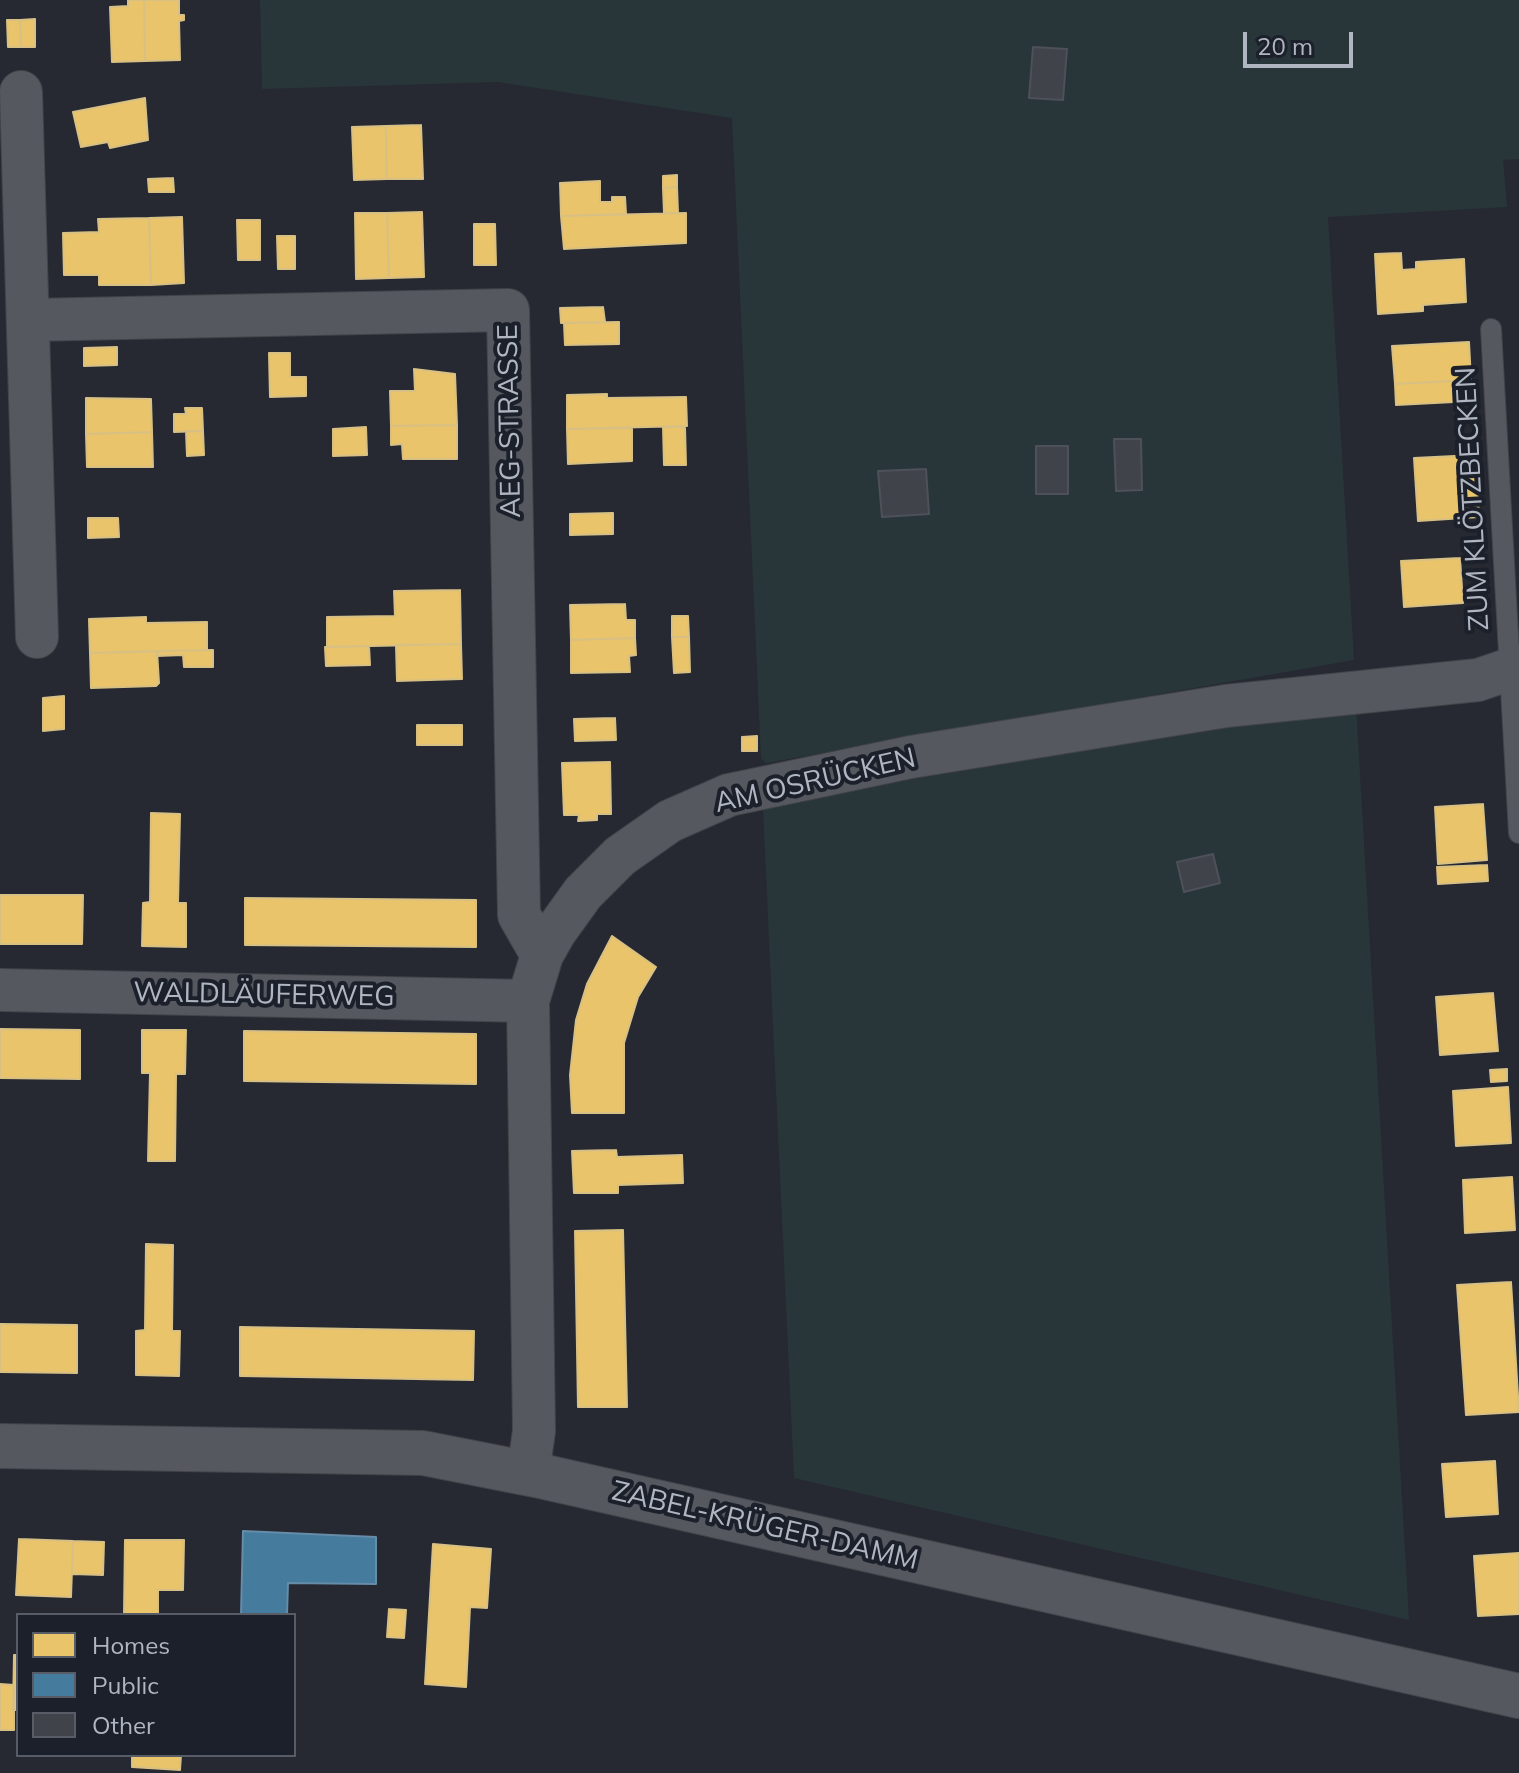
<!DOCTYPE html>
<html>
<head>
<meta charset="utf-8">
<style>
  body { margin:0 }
  #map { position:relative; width:1519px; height:1773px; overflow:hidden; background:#262931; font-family:Mulish,sans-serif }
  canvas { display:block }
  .legend { position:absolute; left:16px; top:1613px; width:280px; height:144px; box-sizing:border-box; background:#1b202a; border:2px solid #575c67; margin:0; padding:10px 14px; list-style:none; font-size:24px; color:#b0b5c2 }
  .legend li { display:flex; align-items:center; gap:16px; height:40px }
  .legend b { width:40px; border:2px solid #575c67 }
  .scale { position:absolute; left:1243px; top:32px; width:110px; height:36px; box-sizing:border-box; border:4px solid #b0b5c2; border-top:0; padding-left:10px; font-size:24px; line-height:28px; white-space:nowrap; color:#b0b5c2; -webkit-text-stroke:6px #1b202a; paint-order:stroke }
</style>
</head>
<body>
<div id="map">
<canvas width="1519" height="1773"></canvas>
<ul class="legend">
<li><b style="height:22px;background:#e9c46a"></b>Homes</li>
<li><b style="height:22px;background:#457b9d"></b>Public</li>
<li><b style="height:22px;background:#40434a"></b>Other</li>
</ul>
<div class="scale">20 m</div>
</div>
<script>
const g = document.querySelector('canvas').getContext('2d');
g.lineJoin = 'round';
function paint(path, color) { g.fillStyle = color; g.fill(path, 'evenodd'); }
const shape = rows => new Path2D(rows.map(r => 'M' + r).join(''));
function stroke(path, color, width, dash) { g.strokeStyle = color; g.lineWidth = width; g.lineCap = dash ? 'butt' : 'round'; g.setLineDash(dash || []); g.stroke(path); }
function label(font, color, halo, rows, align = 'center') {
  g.font = font + ' Mulish,sans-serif'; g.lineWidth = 8; g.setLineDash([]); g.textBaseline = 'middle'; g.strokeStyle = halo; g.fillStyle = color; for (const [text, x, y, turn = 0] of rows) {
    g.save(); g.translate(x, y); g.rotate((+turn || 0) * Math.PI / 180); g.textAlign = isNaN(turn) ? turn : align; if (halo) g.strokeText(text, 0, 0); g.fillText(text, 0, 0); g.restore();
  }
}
paint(shape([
  [260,0,1519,0,1519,159,1503,160,1507,207,1328,217,1354,660,766,763,761,758,732,118,498,82,262,89],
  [1356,705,1409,1620,794,1478,763,810,770,803]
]), '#283639');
const homes = shape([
  [128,0,144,0,145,61,112,62,110,7,128,6,128,0],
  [144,0,179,0,179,15,184,15,184,20,179,21,180,60,145,61,144,0],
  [35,19,35,47,21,47,20,20,35,19],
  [7,20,20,20,21,47,8,47,7,20],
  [145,98,148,140,110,148,108,142,81,147,73,112,145,98],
  [421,125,423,179,387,179,386,126,421,125],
  [386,126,387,179,354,180,352,127,386,126],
  [677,175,677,187,663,188,663,176,677,175],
  [173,178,174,192,149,192,148,179,173,178],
  [600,181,600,202,612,202,612,197,625,197,626,214,561,216,560,183,600,181],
  [677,187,678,213,664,213,663,188,677,187],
  [422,212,424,277,389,278,387,213,422,212],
  [355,213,387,213,389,278,356,279,355,213],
  [686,213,686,243,564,249,561,216,686,213],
  [182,217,184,283,151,285,149,218,182,217],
  [149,218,151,285,99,285,99,275,64,275,63,233,99,232,98,219,149,218],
  [237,220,260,220,260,260,238,260,237,220],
  [474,224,495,224,496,265,474,265,474,224],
  [277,236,295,236,295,269,278,269,277,236],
  [1401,253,1402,270,1416,269,1416,262,1464,259,1466,302,1423,305,1423,311,1378,314,1375,254,1401,253],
  [603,307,605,322,561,323,560,308,603,307],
  [619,322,619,344,565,345,564,323,619,322],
  [1469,342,1471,380,1395,384,1392,346,1469,342],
  [117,347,117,365,84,366,84,348,117,347],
  [269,353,290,353,290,377,306,377,306,396,270,397,269,353],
  [414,369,455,374,457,425,391,426,390,391,415,391,414,369],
  [1453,381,1454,402,1396,405,1395,384,1453,381],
  [607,394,607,398,686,397,687,426,567,429,567,395,607,394],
  [86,398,151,399,152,432,86,434,86,398],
  [185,408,202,408,203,431,174,432,174,414,186,414,185,408],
  [457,425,457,459,403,459,402,444,391,445,391,426,457,425],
  [366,427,367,455,333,456,333,429,366,427],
  [663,427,685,427,686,465,664,465,663,427],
  [632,428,632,461,568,464,567,429,632,428],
  [186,431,203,431,204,455,187,456,186,431],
  [152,432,153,467,87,467,86,434,152,432],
  [1475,455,1479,517,1418,521,1414,458,1475,455],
  [613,513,613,534,570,535,570,514,613,513],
  [88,518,118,518,119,537,88,538,88,518],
  [1460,558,1463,603,1404,607,1401,561,1460,558],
  [460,590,461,644,327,647,327,617,395,616,394,591,460,590],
  [625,604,626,620,635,620,635,638,571,640,570,605,625,604],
  [672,616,688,616,689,637,672,637,672,616],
  [146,617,146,623,207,622,207,650,90,653,89,619,146,617],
  [672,637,689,637,690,672,674,673,672,637],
  [635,638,636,655,629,656,630,672,571,673,571,640,635,638],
  [461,644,462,679,397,681,396,645,461,644],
  [369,646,370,665,326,666,325,647,369,646],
  [213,650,213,667,184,667,183,655,157,656,157,651,213,650],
  [157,651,159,683,156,686,91,688,90,653,157,651],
  [64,696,64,729,43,731,43,698,64,696],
  [615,718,616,740,575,741,574,719,615,718],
  [417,725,462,725,462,745,417,745,417,725],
  [757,736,757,751,742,751,742,737,757,736],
  [610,762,611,814,597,814,597,820,578,821,579,815,564,815,562,763,610,762],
  [1483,804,1487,860,1438,864,1435,807,1483,804],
  [151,813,180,814,178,903,186,903,186,947,142,946,143,903,150,902,151,813],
  [1487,865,1488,881,1438,884,1437,867,1487,865],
  [0,895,83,895,82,944,0,944,0,895],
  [245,898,476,900,476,947,245,945,245,898],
  [612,936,656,967,638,997,624,1043,624,1113,572,1113,570,1075,576,1020,587,984,612,936],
  [1493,993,1498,1051,1440,1055,1436,997,1493,993],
  [0,1029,80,1030,80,1079,0,1078,0,1029],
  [142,1030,186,1030,185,1074,176,1074,175,1161,148,1161,150,1073,142,1073,142,1030],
  [244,1031,476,1034,476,1084,244,1081,244,1031],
  [1507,1069,1507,1081,1491,1082,1490,1070,1507,1069],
  [1508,1087,1511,1143,1456,1146,1453,1091,1508,1087],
  [616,1150,617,1157,682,1155,683,1183,618,1185,618,1193,574,1193,572,1151,616,1150],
  [1512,1177,1515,1230,1465,1233,1463,1180,1512,1177],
  [623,1230,627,1407,578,1407,575,1231,623,1230],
  [146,1244,173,1245,172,1331,180,1331,179,1376,136,1375,136,1331,145,1330,146,1244],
  [1511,1282,1519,1412,1466,1415,1457,1285,1511,1282],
  [0,1324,77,1325,77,1373,0,1372,0,1324],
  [240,1327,474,1331,473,1380,240,1376,240,1327],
  [1495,1461,1498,1514,1446,1517,1442,1464,1495,1461],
  [19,1539,73,1541,71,1597,16,1595,19,1539],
  [125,1540,184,1540,183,1590,158,1590,158,1615,124,1615,125,1540],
  [73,1541,104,1542,103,1575,72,1574,73,1541],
  [433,1544,491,1549,487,1608,470,1607,466,1687,425,1684,433,1544],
  [1519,1553,1519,1614,1478,1616,1474,1556,1519,1553],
  [389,1609,406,1610,404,1638,387,1637,389,1609],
  [14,1655,18,1655,18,1710,13,1710,14,1655],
  [0,1684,14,1685,14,1730,0,1730,0,1684],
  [132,1755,181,1755,180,1770,132,1767,132,1755]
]);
paint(homes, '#e9c46a');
stroke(homes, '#d8c084', 2);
const public = shape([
  [243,1531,376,1537,376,1584,288,1583,287,1615,241,1615,243,1531]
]);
paint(public, '#457b9d');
stroke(public, '#658ca8', 2);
const building = shape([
  [1033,47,1067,49,1063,100,1029,98,1033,47],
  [1114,439,1141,439,1142,490,1116,491,1114,439],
  [1036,446,1068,446,1068,494,1036,494,1036,446],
  [926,469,929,514,882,517,878,471,926,469],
  [1213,854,1220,883,1184,892,1177,862,1213,854]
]);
paint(building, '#40434a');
stroke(building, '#4e5159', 2);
const service = shape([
  [1491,329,1519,833]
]);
const minor = shape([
  [21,92,37,637],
  [30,320,508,310,519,915,542,955],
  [0,990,528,1001],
  [528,1473,534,1431,528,1001,542,955,555,932,583,893,620,856,670,821,729,795,911,757,1226,706,1478,680,1519,666]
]);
const tertiary = shape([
  [0,1446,423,1453,545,1477,1519,1696]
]);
stroke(service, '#42444a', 22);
stroke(minor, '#42444a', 44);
stroke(tertiary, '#42444a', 46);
stroke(service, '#56585f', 20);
stroke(minor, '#56585f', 42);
stroke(tertiary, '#56585f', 44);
label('28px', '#b0b5c2', '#1b202a', [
  ["AEG-STRASSE",510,421,-91],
  ["ZUM KLÖTZBECKEN",1473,499,-93],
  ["AM OSRÜCKEN",815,781,-13],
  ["WALDLÄUFERWEG",264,995,1],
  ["ZABEL-KRÜGER-DAMM",765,1526,13]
]);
</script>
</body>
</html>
